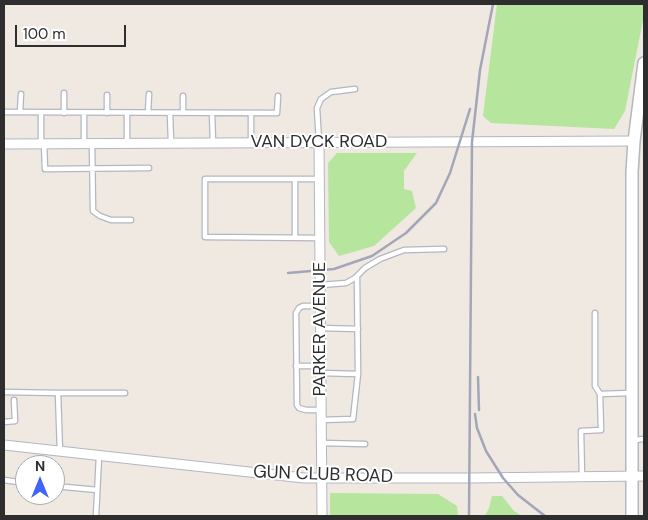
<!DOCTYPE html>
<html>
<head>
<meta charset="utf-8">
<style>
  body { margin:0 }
  #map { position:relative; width:648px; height:520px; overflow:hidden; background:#efe9e1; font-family:"DM Sans",sans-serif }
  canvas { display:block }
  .frame { position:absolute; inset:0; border:5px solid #2e2e2e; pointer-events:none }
  .north { position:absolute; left:15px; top:455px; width:50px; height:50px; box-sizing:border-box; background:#fff; border:1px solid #ababab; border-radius:50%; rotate:0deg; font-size:14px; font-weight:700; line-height:20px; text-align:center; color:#2e2e2e }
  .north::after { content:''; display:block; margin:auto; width:18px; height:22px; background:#4264fb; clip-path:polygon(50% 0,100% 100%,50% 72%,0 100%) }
  .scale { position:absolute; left:15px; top:25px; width:111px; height:22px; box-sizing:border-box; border:2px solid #2e2e2e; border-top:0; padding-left:6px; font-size:15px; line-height:18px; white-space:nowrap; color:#2e2e2e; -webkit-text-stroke:4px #fff; paint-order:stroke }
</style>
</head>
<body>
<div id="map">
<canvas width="648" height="520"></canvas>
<div class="frame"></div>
<div class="north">N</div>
<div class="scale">100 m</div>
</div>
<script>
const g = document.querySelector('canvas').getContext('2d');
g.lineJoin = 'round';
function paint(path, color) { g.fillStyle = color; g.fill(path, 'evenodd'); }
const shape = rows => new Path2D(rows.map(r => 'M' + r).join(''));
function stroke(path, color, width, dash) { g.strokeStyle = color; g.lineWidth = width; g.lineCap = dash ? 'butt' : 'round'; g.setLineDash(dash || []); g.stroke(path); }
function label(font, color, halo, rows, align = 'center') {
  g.font = font + ' "DM Sans",sans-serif'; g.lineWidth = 4; g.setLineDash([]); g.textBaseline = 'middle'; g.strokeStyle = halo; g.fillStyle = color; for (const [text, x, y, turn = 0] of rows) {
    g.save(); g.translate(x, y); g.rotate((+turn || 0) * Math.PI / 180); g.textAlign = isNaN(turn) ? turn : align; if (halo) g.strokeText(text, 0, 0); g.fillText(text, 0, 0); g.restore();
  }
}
paint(shape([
  [497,4,644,4,644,15,625,111,614,129,491,123,483,116],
  [337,153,417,153,404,171,404,189,412,191,416,208,374,246,339,256,329,242,328,163],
  [330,493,438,494,457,506,458,516,330,516],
  [492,496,502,496,514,511,522,516,485,516,489,508]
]), '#b6e59e');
const lane = shape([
  [107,95,107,113],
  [4,112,277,113,278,96],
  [20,112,21,94],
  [64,113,64,93],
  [127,113,127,143],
  [148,113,149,94],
  [170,113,171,143],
  [183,113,183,96],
  [212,113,213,143],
  [251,113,251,143],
  [319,142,317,108,321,99,331,92,355,89],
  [41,143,41,113],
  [44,143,45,169,149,168],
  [84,143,84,113],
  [92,143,93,211,100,216,111,220,131,220],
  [295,179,295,238],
  [320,179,205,179,205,237,320,238],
  [321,285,346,283,355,278,365,268,380,259,404,250,444,249],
  [321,306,303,306,299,308,296,313,297,405,299,408,306,410,321,410],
  [595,313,595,386,600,394],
  [320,328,358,329],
  [296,366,320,366],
  [321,373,358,374],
  [4,392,58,393,60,452],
  [58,393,125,393],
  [321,420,353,419,358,374,357,277],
  [4,422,15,421,14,400],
  [634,440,644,439],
  [321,443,365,444],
  [582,477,581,431,601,430,600,394,631,393],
  [4,480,25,483],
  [55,486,97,490],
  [96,516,99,456]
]);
const street = shape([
  [319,142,322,516],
  [4,144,634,141],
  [4,445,304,478,470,478,644,476]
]);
const secondary = shape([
  [632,516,632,172,634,141,644,63]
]);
stroke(lane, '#b4b7c1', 7);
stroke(street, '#b4b7c1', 11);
stroke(secondary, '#b4b7c1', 14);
stroke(lane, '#fff', 4.5);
stroke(street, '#fff', 9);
stroke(secondary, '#fff', 11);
stroke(shape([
  [288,273,334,269,372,256,406,233,436,203,450,173,470,109],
  [478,377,479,410],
  [475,414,477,428,486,451,503,478,518,495,545,516],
  [469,516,472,142,480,70,493,4]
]), '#a3a6b8', 2.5);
label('18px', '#2e2e2e', '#fff', [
  ["VAN DYCK ROAD",319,142],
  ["PARKER AVENUE",320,329,-90],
  ["GUN CLUB ROAD",323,475,2]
]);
</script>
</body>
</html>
